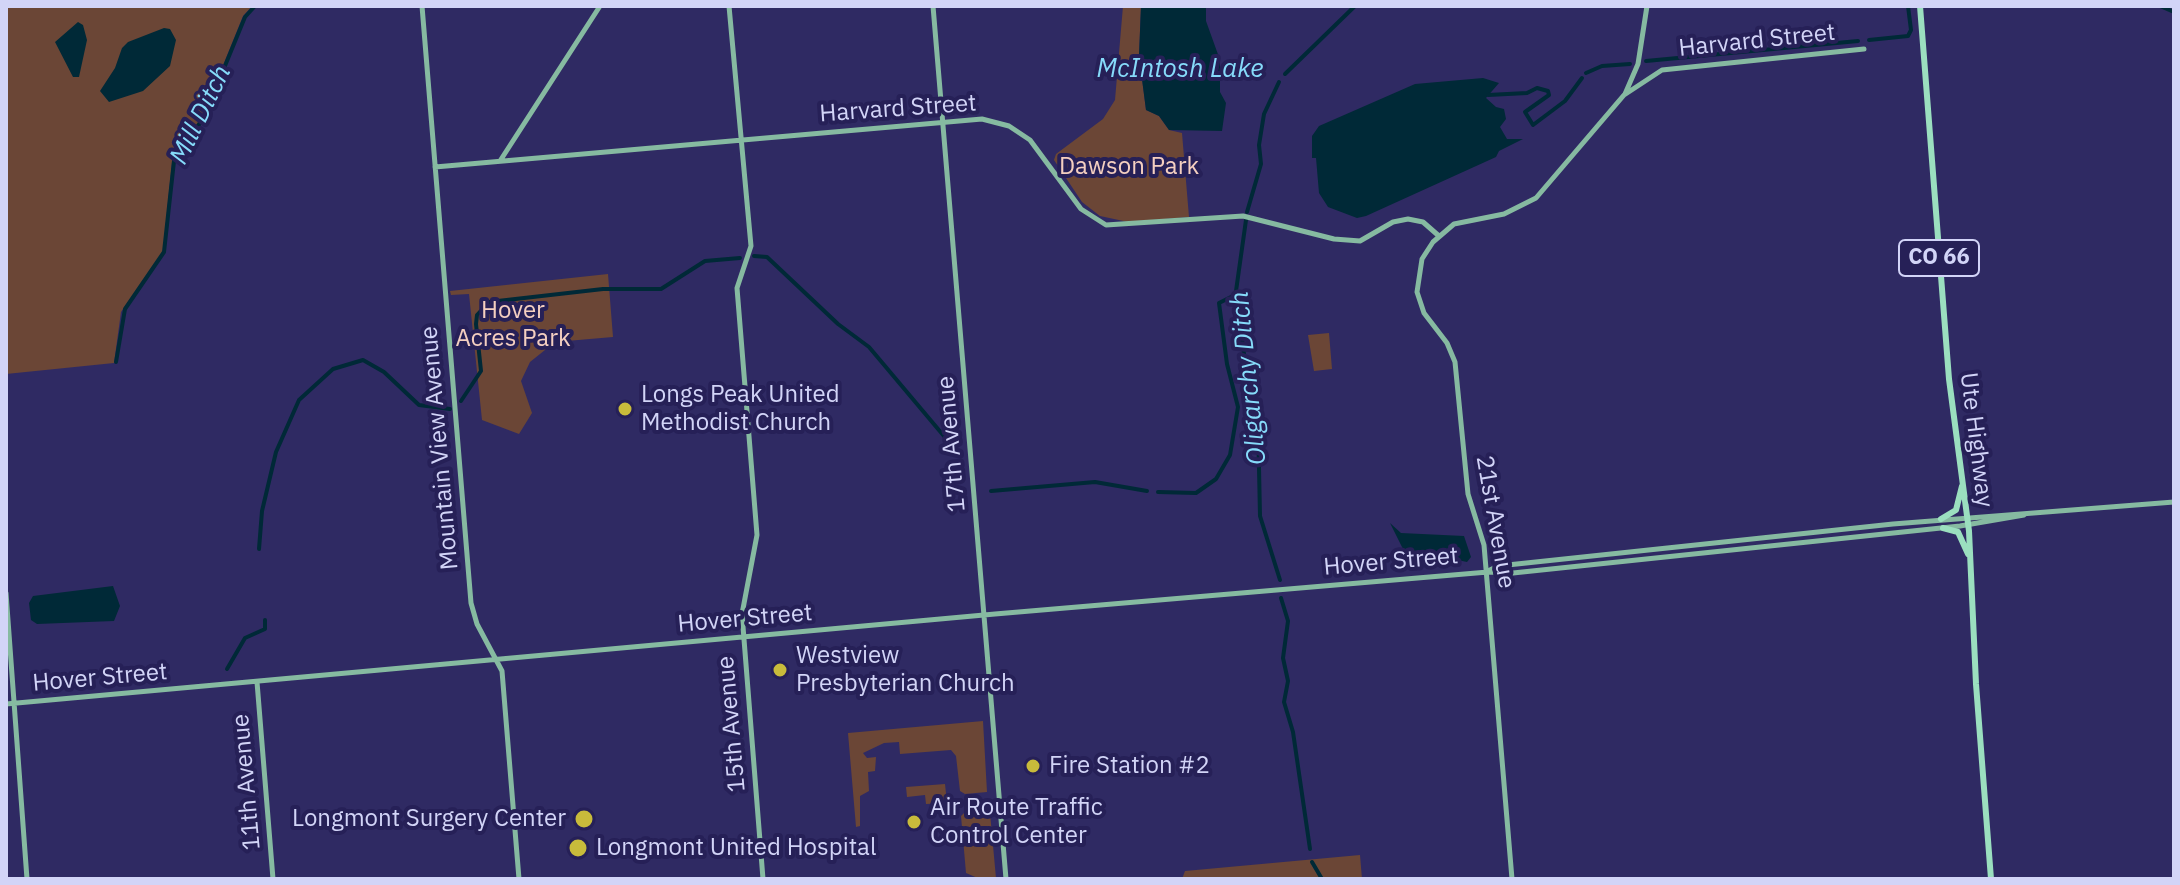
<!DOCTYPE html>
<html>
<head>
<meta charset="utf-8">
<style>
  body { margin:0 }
  #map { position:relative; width:2180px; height:885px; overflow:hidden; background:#2f2a63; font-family:"IBM Plex Sans",sans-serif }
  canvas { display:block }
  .frame { position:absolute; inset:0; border:8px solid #d2d4f7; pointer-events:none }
</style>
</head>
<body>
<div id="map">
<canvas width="2180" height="885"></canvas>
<div class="frame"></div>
</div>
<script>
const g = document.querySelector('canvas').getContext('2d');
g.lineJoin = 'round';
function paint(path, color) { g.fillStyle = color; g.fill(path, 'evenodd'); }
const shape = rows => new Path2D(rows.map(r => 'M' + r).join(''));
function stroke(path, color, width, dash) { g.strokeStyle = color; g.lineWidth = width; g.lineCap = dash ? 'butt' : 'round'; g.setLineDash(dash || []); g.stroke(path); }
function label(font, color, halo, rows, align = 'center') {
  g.font = font + ' "IBM Plex Sans",sans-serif'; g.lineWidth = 8; g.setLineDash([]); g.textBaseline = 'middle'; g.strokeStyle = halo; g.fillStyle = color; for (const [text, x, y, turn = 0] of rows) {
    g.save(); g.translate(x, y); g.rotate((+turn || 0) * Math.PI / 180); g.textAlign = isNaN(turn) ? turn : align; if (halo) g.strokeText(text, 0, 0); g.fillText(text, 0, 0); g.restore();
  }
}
paint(shape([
  [6,6,252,6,243,16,201,120,172,162,163,252,121,312,114,363,6,374],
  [1123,6,1141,6,1139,56,1146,110,1159,116,1169,130,1182,133,1189,217,1128,222,1100,216,1082,202,1054,160,1056,154,1103,119,1115,100],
  [608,274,613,337,555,342,530,362,521,381,532,413,519,434,482,420,469,294,451,295,450,291],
  [1329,333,1332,369,1314,371,1308,335],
  [983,721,987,792,965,794,960,791,956,756,951,750,900,754,899,742,884,743,863,753,867,758,876,757,875,771,868,772,869,791,860,796,860,826,856,827,848,733],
  [945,784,947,803,926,804,925,795,907,797,906,787],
  [983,808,990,813,996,878,980,879,966,873,961,816,967,810],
  [1360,855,1362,879,1182,879,1185,871]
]), '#6b4636');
paint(shape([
  [1141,6,1206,6,1206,21,1220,60,1220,92,1226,103,1222,131,1169,130,1159,116,1146,110,1139,56],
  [78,22,83,25,87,40,79,77,73,77,55,42],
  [164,28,170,29,176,40,170,66,143,91,109,102,100,91,115,68,122,48,128,42],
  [1483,78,1499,83,1486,98,1496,107,1504,109,1506,119,1500,127,1507,139,1523,139,1499,151,1496,157,1366,216,1357,218,1328,207,1319,193,1316,158,1312,158,1312,136,1319,126,1415,84],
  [1390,523,1401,533,1464,536,1471,557,1467,562,1434,555,1407,557],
  [113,586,120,606,114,621,37,624,31,620,29,603,33,596]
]), '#002937');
stroke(shape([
  [2160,6,2174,12],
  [1869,40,1908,36,1911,30,1908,6],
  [1646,61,1858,41],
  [1586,73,1602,66,1630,64],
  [1285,74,1355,6],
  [1488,95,1527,93,1537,88,1548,91,1549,95,1525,112,1533,125,1565,101,1582,78],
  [1247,212,1261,164,1259,145,1264,114,1279,82],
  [1246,220,1236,291,1245,362,1258,420,1260,516,1280,580],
  [754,256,767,257,838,324,869,347,954,448],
  [116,362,125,309,164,252,174,161,204,117,245,17,255,6],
  [461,401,481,371,476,324,477,315,489,302,603,289,661,289,705,261,740,258],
  [991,491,1095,482,1147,491],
  [1158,492,1196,493,1216,479,1230,455,1238,407,1227,364,1219,303,1237,294],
  [259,549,262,511,276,452,299,400,333,369,363,360,384,372,419,405,450,409],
  [1281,598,1288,621,1283,658,1288,681,1284,702,1293,732,1310,849],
  [227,669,245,638,265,629,265,620],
  [1312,862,1322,879]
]), '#002937', 4);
stroke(shape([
  [422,6,471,603,477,624,502,671,519,879],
  [729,6,751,246,737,288,757,535,742,614,763,879],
  [933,6,1006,879],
  [1625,94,1638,64,1647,6],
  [500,161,600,6],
  [435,167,982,119,1009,126,1030,140,1081,209,1106,225,1243,216,1334,239,1360,241,1393,222,1408,219,1423,222,1439,236],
  [1488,571,1498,566,1893,524,2174,502],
  [6,593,27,879],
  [257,682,273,879],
  [6,704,995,614,1488,572,1513,573,1960,526,2024,515],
  [1512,879,1484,545,1468,494,1455,362,1447,343,1424,313,1417,292,1422,259,1433,242,1454,224,1504,214,1536,198,1624,95,1662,70,1864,49]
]), '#86baa1', 5);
stroke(shape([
  [1920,6,1949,379,1969,531,1976,684,1991,879],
  [1941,519,1956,510,1962,486],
  [1943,528,1958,532,1968,554]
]), '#9bdfbf', 6);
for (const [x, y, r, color] of [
  [625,409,8,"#c8bb3b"],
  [780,670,8,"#c8bb3b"],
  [1033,766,8,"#c8bb3b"],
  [584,819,10,"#c8bb3b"],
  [914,822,8,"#c8bb3b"],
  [578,848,10,"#c8bb3b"]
]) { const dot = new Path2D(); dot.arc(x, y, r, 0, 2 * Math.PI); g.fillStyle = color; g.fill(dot); stroke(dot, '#262057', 3); }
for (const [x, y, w] of [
  [1939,258,80]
]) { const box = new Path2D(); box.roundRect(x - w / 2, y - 18, w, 36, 6); g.fillStyle = '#262057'; g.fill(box); stroke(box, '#d2d4f7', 2); }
label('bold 22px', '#d2d4f7', null, [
  ["CO 66",1939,258]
]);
label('24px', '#d2d4f7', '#262057', [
  ["Harvard Street",1757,41,-6],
  ["Harvard Street",898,109,-4],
  ["Ute Highway",1976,440,83],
  ["17th Avenue",952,444,-95],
  ["Mountain View Avenue",440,448,-95],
  ["21st Avenue",1495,522,80],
  ["Hover Street",1391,562,-5],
  ["Hover Street",745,619,-5],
  ["Hover Street",100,678,-5],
  ["15th Avenue",732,724,-95],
  ["11th Avenue",247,782,-95]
]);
label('24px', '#f4cfc0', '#262057', [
  ["Dawson Park",1129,167],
  ["Hover",513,311],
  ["Acres Park",513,339]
]);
label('24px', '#d2d4f7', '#262057', [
  ["Longs Peak United",641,395],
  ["Methodist Church",641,423],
  ["Westview",796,656],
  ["Presbyterian Church",796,684],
  ["Fire Station #2",1049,766],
  ["Air Route Traffic",930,808],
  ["Control Center",930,836],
  ["Longmont Surgery Center",566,819,"right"],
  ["Longmont United Hospital",596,848]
], 'left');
label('italic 26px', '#86dbfa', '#262057', [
  ["McIntosh Lake",1180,69],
  ["Mill Ditch",201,115,-64],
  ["Oligarchy Ditch",1249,378,-96]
]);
</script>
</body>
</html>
